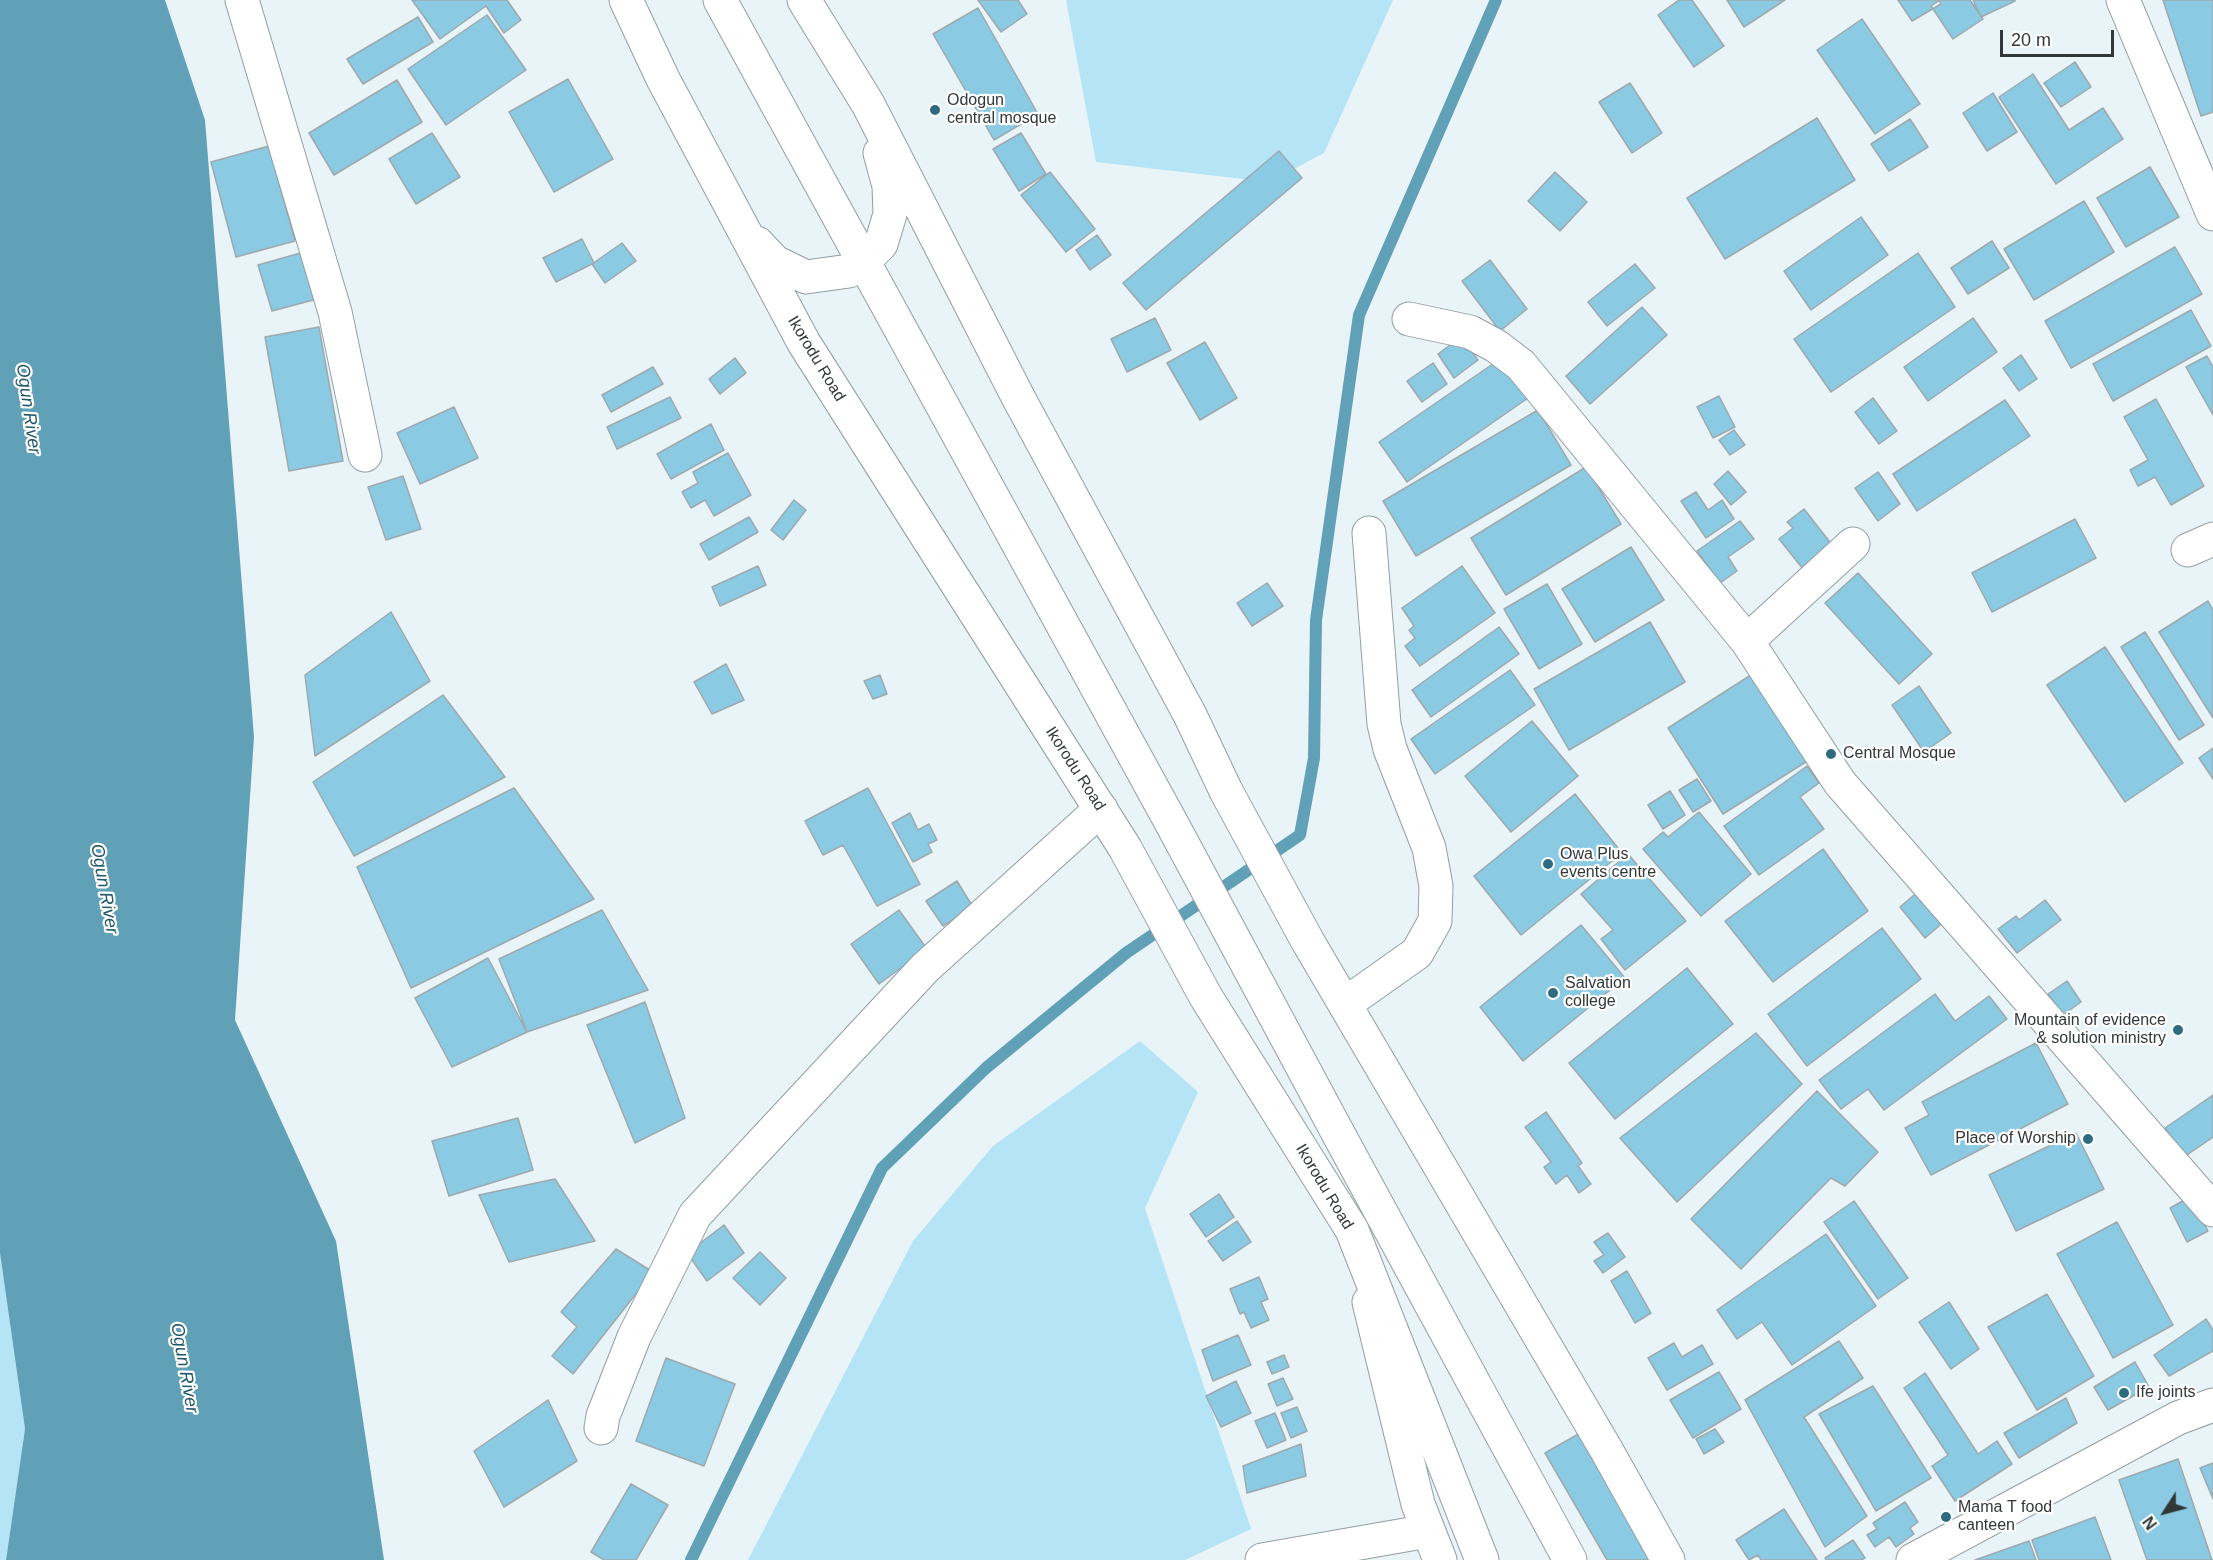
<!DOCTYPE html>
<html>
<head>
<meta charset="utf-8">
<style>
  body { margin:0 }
  #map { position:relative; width:2213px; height:1560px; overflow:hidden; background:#e8f4f8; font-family:Helvetica,sans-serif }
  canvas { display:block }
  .north { position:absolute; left:2135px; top:1482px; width:60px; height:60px; -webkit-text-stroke:4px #fff; paint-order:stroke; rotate:234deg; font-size:16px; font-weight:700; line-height:24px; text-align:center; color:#323738 }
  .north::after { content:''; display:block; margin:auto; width:21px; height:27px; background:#323738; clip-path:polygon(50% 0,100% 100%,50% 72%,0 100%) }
  .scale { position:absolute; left:2000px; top:30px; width:114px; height:27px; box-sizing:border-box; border:3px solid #323738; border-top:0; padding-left:8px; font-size:18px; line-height:21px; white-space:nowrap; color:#323738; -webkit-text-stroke:4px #fff; paint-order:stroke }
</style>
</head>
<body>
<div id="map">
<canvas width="2213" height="1560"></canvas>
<div class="north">N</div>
<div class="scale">20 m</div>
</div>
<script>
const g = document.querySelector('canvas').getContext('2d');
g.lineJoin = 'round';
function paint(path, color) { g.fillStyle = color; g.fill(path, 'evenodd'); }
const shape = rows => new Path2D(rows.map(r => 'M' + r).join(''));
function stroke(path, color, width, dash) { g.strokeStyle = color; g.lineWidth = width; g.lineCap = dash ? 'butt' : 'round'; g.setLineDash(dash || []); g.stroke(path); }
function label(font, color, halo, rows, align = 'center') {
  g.font = font + ' Helvetica,sans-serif'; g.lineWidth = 4.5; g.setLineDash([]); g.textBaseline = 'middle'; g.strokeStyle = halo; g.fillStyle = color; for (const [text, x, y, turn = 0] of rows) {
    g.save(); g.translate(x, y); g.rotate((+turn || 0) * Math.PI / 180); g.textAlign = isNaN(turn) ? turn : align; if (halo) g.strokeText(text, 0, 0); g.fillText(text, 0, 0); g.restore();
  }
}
paint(shape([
  [1066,0,1393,0,1324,153,1269,182,1096,162],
  [1140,1041,1198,1092,1145,1208,1251,1529,1185,1560,748,1560,913,1241,993,1146],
  [0,1253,25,1429,6,1560,0,1560]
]), '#b5e4f6');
paint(shape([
  [0,0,165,0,205,120,254,737,235,1020,336,1241,384,1560,6,1560,25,1429,0,1253]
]), '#61a1b8');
stroke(shape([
  [691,1560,882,1168,986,1068,1126,953,1300,835,1314,758,1316,620,1359,315,1496,0]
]), '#61a1b8', 12);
const building = shape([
  [412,0,507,0,521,20,504,33,486,6,440,39,412,0],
  [978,0,1018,0,1027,14,1001,32,978,0],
  [1679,0,1692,0,1724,46,1694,67,1658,15,1679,0],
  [1727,0,1785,0,1744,27,1727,0],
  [1898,0,1939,0,1941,4,1912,21,1898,0],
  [1940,0,1970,0,1983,19,1953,39,1931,6,1940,0],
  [1973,0,2015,0,2015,1,1981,17,1973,0],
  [2163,0,2213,0,2213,112,2201,116,2163,0],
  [978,8,1038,114,994,140,933,34,978,8],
  [487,15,526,70,446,125,408,69,487,15],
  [418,17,433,42,363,84,347,59,418,17],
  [1862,19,1920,104,1875,134,1817,50,1862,19],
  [2075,62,2091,87,2061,107,2044,83,2075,62],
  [2033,74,2069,130,2103,108,2123,139,2056,184,1999,97,2033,74],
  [568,79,613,159,554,192,509,112,568,79],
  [397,80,422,122,334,175,309,133,397,80],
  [1630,83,1662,133,1632,153,1599,102,1630,83],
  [1993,93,2017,132,1987,151,1963,113,1993,93],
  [1817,118,1855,180,1725,259,1687,198,1817,118],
  [1910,119,1928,147,1889,171,1871,144,1910,119],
  [432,133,460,177,416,204,389,159,432,133],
  [1021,133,1046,174,1019,191,993,149,1021,133],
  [269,146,295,241,236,257,211,162,269,146],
  [1279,151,1302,178,1146,310,1123,283,1279,151],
  [2150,167,2179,217,2126,247,2097,198,2150,167],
  [1050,172,1095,229,1066,252,1021,195,1050,172],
  [1555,172,1587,202,1560,231,1528,201,1555,172],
  [2084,201,2114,252,2034,300,2004,249,2084,201],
  [1861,217,1888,255,1811,310,1784,271,1861,217],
  [1097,235,1111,255,1090,270,1076,250,1097,235],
  [582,239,594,263,556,282,543,258,582,239],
  [1992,241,2009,268,1968,294,1951,268,1992,241],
  [622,243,636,261,605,283,592,264,622,243],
  [2175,247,2202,294,2071,368,2045,321,2175,247],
  [304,252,317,299,272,311,258,265,304,252],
  [1918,253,1955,307,1831,392,1794,339,1918,253],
  [1490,260,1527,309,1500,331,1462,281,1490,260],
  [1635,264,1655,288,1607,326,1588,302,1635,264],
  [1642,307,1667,335,1590,404,1566,376,1642,307],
  [2191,310,2211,346,2113,401,2093,364,2191,310],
  [1155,318,1171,350,1127,372,1111,339,1155,318],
  [1973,318,1997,352,1928,401,1904,367,1973,318],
  [319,327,343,461,289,471,265,337,319,327],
  [1461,337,1478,360,1454,378,1438,354,1461,337],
  [1205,342,1237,398,1200,420,1167,363,1205,342],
  [2021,355,2037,379,2019,391,2003,368,2021,355],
  [2207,356,2213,367,2213,415,2186,367,2207,356],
  [1503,357,1531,396,1407,482,1379,442,1503,357],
  [735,358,746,373,720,394,709,379,735,358],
  [1433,363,1447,384,1422,402,1407,381,1433,363],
  [653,367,663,384,611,412,602,395,653,367],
  [1719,396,1735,427,1713,438,1697,407,1719,396],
  [670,397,681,418,617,449,607,427,670,397],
  [1873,398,1897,431,1879,444,1855,412,1873,398],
  [2156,399,2204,486,2171,505,2155,477,2138,486,2130,470,2148,460,2124,417,2156,399],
  [2005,400,2030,436,1917,511,1893,474,2005,400],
  [454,407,478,458,420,484,397,433,454,407],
  [1538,410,1571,465,1416,556,1383,501,1538,410],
  [711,424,724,450,671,479,657,454,711,424],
  [1734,430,1745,445,1730,455,1719,440,1734,430],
  [728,453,751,495,714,516,705,500,691,508,682,492,698,483,693,472,728,453],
  [1586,467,1621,524,1506,595,1471,538,1586,467],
  [1728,471,1746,492,1731,505,1714,484,1728,471],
  [1878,472,1900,504,1878,521,1855,488,1878,472],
  [403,476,421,529,386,540,368,487,403,476],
  [1696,492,1708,510,1722,500,1734,519,1706,538,1681,501,1696,492],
  [794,500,806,510,783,540,771,530,794,500],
  [1804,509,1833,546,1803,569,1779,539,1793,528,1787,522,1804,509],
  [749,517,758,532,709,560,700,544,749,517],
  [2075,519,2096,558,1992,612,1972,573,2075,519],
  [1740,521,1754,539,1728,557,1737,571,1720,583,1697,551,1740,521],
  [1631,547,1664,600,1595,642,1562,589,1631,547],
  [758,566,766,585,720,606,712,587,758,566],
  [1462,566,1495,613,1420,666,1405,646,1415,638,1409,630,1414,626,1402,608,1462,566],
  [1858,573,1932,654,1899,684,1825,603,1858,573],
  [1267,583,1283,606,1252,626,1237,603,1267,583],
  [1547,584,1582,644,1539,669,1504,609,1547,584],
  [2208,601,2213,610,2213,718,2159,632,2208,601],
  [391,612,430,681,315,756,305,675,391,612],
  [1650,622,1685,682,1569,750,1534,689,1650,622],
  [1499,627,1519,654,1431,717,1412,690,1499,627],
  [2145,632,2204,725,2179,740,2121,647,2145,632],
  [2105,647,2183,763,2125,802,2047,685,2105,647],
  [726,664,744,700,712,714,694,682,726,664],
  [1510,670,1535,705,1435,774,1411,739,1510,670],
  [1754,673,1809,760,1723,814,1668,728,1754,673],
  [880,675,887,694,873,699,864,681,880,675],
  [1919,686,1951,733,1924,752,1892,705,1919,686],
  [443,695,505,777,354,856,313,782,443,695],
  [1532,721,1578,776,1511,832,1465,776,1532,721],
  [2213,748,2213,779,2199,758,2213,748],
  [1807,766,1819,783,1800,797,1824,829,1759,875,1724,826,1807,766],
  [1697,779,1711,801,1693,812,1679,790,1697,779],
  [514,788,594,899,411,988,357,867,514,788],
  [868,788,920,884,877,906,843,845,823,855,805,821,868,788],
  [1670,791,1685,815,1663,829,1648,805,1670,791],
  [1575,794,1622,853,1521,935,1474,876,1575,794],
  [1699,812,1751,874,1701,916,1643,849,1663,832,1668,837,1699,812],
  [910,813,918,830,929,824,937,840,928,844,932,852,913,862,892,823,910,813],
  [1823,849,1868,911,1773,982,1725,921,1823,849],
  [1628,854,1686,921,1625,970,1601,939,1613,930,1581,894,1628,854],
  [957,881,973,907,943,926,926,901,957,881],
  [1921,889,1946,920,1925,938,1900,907,1921,889],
  [2045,900,2061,920,2017,953,1998,929,2016,916,2019,920,2045,900],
  [602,910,648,990,527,1032,499,959,602,910],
  [899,910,927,949,879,984,851,944,899,910],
  [1581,925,1625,978,1523,1061,1480,1007,1581,925],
  [1882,928,1921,979,1807,1066,1768,1014,1882,928],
  [488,958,527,1032,452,1067,415,998,488,958],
  [1687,968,1733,1024,1615,1119,1569,1063,1687,968],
  [2067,981,2081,1002,2063,1015,2048,994,2067,981],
  [1935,994,1955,1021,1989,996,2007,1019,1884,1110,1868,1089,1841,1109,1819,1080,1935,994],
  [645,1002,685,1118,635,1143,587,1025,645,1002],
  [1756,1033,1802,1084,1677,1202,1620,1138,1756,1033],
  [2036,1043,2068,1104,1931,1175,1905,1128,1929,1115,1922,1102,2036,1043],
  [1817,1091,1878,1152,1845,1186,1831,1178,1741,1269,1691,1219,1817,1091],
  [2213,1095,2213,1137,2184,1157,2165,1128,2213,1095],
  [1546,1112,1582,1163,1578,1166,1591,1184,1579,1193,1567,1175,1556,1184,1544,1167,1551,1162,1525,1127,1546,1112],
  [518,1118,533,1170,449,1196,432,1141,518,1118],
  [2076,1133,2104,1189,2016,1231,1989,1175,2076,1133],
  [555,1179,595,1241,509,1262,479,1195,555,1179],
  [1219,1194,1234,1217,1206,1237,1190,1214,1219,1194],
  [2190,1197,2208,1231,2187,1242,2170,1208,2190,1197],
  [1854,1201,1908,1278,1878,1299,1824,1222,1854,1201],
  [1237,1221,1251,1242,1223,1261,1208,1241,1237,1221],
  [2117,1222,2173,1325,2113,1358,2057,1254,2117,1222],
  [724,1225,744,1253,707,1281,687,1253,724,1225],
  [1608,1233,1625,1257,1603,1273,1594,1261,1604,1255,1594,1242,1608,1233],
  [1826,1234,1876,1306,1792,1365,1762,1322,1737,1339,1717,1310,1826,1234],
  [616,1249,653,1272,573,1374,552,1356,577,1327,561,1312,616,1249],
  [760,1252,786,1278,760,1305,733,1278,760,1252],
  [1627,1271,1651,1313,1635,1323,1611,1281,1627,1271],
  [1259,1277,1268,1299,1261,1302,1269,1320,1251,1328,1244,1312,1240,1314,1230,1289,1259,1277],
  [2047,1294,2094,1376,2037,1410,1988,1327,2047,1294],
  [1949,1302,1979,1349,1951,1369,1919,1322,1949,1302],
  [2206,1319,2213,1330,2213,1351,2169,1376,2154,1355,2206,1319],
  [1238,1335,1251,1365,1213,1381,1202,1350,1238,1335],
  [1839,1341,1863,1378,1804,1417,1867,1516,1825,1547,1745,1400,1839,1341],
  [1674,1343,1682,1357,1702,1345,1713,1364,1667,1390,1648,1358,1674,1343],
  [1284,1355,1289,1367,1272,1374,1267,1362,1284,1355],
  [666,1358,735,1384,704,1466,636,1441,666,1358],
  [2135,1362,2149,1387,2108,1410,2094,1387,2135,1362],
  [1719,1372,1741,1409,1693,1438,1670,1400,1719,1372],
  [1925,1373,1978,1454,1997,1441,2012,1464,1955,1501,1932,1466,1948,1455,1904,1388,1925,1373],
  [1283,1378,1293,1399,1277,1406,1268,1384,1283,1378],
  [1236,1381,1251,1413,1221,1427,1206,1396,1236,1381],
  [1873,1386,1931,1478,1876,1511,1819,1414,1873,1386],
  [2066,1398,2077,1423,2019,1458,2004,1433,2066,1398],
  [548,1400,577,1461,504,1507,474,1451,548,1400],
  [1297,1407,1307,1431,1291,1438,1281,1413,1297,1407],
  [1275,1413,1286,1440,1267,1448,1255,1421,1275,1413],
  [1589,1428,1665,1560,1607,1560,1545,1453,1589,1428],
  [1715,1429,1724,1442,1704,1454,1696,1439,1715,1429],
  [1301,1444,1306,1476,1247,1493,1243,1466,1301,1444],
  [2178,1459,2212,1560,2147,1560,2119,1480,2178,1459],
  [2213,1463,2213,1499,2200,1468,2213,1463],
  [631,1484,668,1505,636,1560,604,1560,591,1552,631,1484],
  [1905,1502,1918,1522,1910,1528,1914,1534,1896,1547,1889,1537,1875,1547,1867,1535,1877,1529,1873,1523,1905,1502],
  [1784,1509,1817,1560,1761,1560,1758,1555,1749,1560,1736,1540,1784,1509],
  [2095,1517,2111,1560,2039,1560,2032,1540,2095,1517],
  [1853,1540,1865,1558,1861,1560,1826,1560,1825,1558,1853,1540],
  [2029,1541,2036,1560,1975,1560,2029,1541]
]);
paint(building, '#8acae3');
stroke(building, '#9ea9ad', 1.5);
const minor = shape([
  [242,0,335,312,365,455],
  [720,0,1172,824,1339,1135,1570,1560],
  [2123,0,2213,214],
  [1409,319,1470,332,1496,346,1521,365,1747,641,1840,783,2213,1210],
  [2188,550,2213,539],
  [1747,641,1853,544],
  [1345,1004,1417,953,1435,921,1436,886,1429,848,1390,749,1384,724,1369,533],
  [1369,1302,1418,1504,1440,1560],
  [601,1428,603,1416,634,1337,695,1215,925,968,1101,809],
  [1262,1560,1428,1531],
  [1913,1560,2178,1418,2213,1405]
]);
const highway = shape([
  [626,0,663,79,804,343,1125,848,1206,997,1352,1230,1482,1560],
  [804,0,868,104,1018,397,1190,715,1226,791,1307,940,1607,1451,1668,1560],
  [757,243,775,262,806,277,849,271,864,261,881,244,890,214,889,186,880,153]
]);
stroke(minor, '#939ea2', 35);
stroke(highway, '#939ea2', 35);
stroke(minor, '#fff', 33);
stroke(highway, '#fff', 33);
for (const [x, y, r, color] of [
  [935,110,6,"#2c6b80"],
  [1831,754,6,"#2c6b80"],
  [1548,864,6,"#2c6b80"],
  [1553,993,6,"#2c6b80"],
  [2178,1030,6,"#2c6b80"],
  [2088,1139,6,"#2c6b80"],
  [2124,1393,6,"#2c6b80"],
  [1946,1517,6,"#2c6b80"]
]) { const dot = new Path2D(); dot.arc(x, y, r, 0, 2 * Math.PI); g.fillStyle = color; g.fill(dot); stroke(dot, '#fff', 2); }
label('16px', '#323738', '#fff', [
  ["Odogun",947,101],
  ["central mosque",947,119],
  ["Central Mosque",1843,754],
  ["Owa Plus",1560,855],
  ["events centre",1560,873],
  ["Salvation",1565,984],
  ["college",1565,1002],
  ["Mountain of evidence",2166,1021,"right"],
  ["& solution ministry",2166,1039,"right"],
  ["Place of Worship",2076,1139,"right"],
  ["Ife joints",2136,1393],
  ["Mama T food",1958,1508],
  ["canteen",1958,1526]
], 'left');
label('16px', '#323738', '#fff', [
  ["Ikorodu Road",816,359,59],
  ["Ikorodu Road",1075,769,57],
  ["Ikorodu Road",1324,1187,59]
]);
label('italic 18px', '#24596b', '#fff', [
  ["Ogun River",28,409,82],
  ["Ogun River",104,889,80],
  ["Ogun River",184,1368,80]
]);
</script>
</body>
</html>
